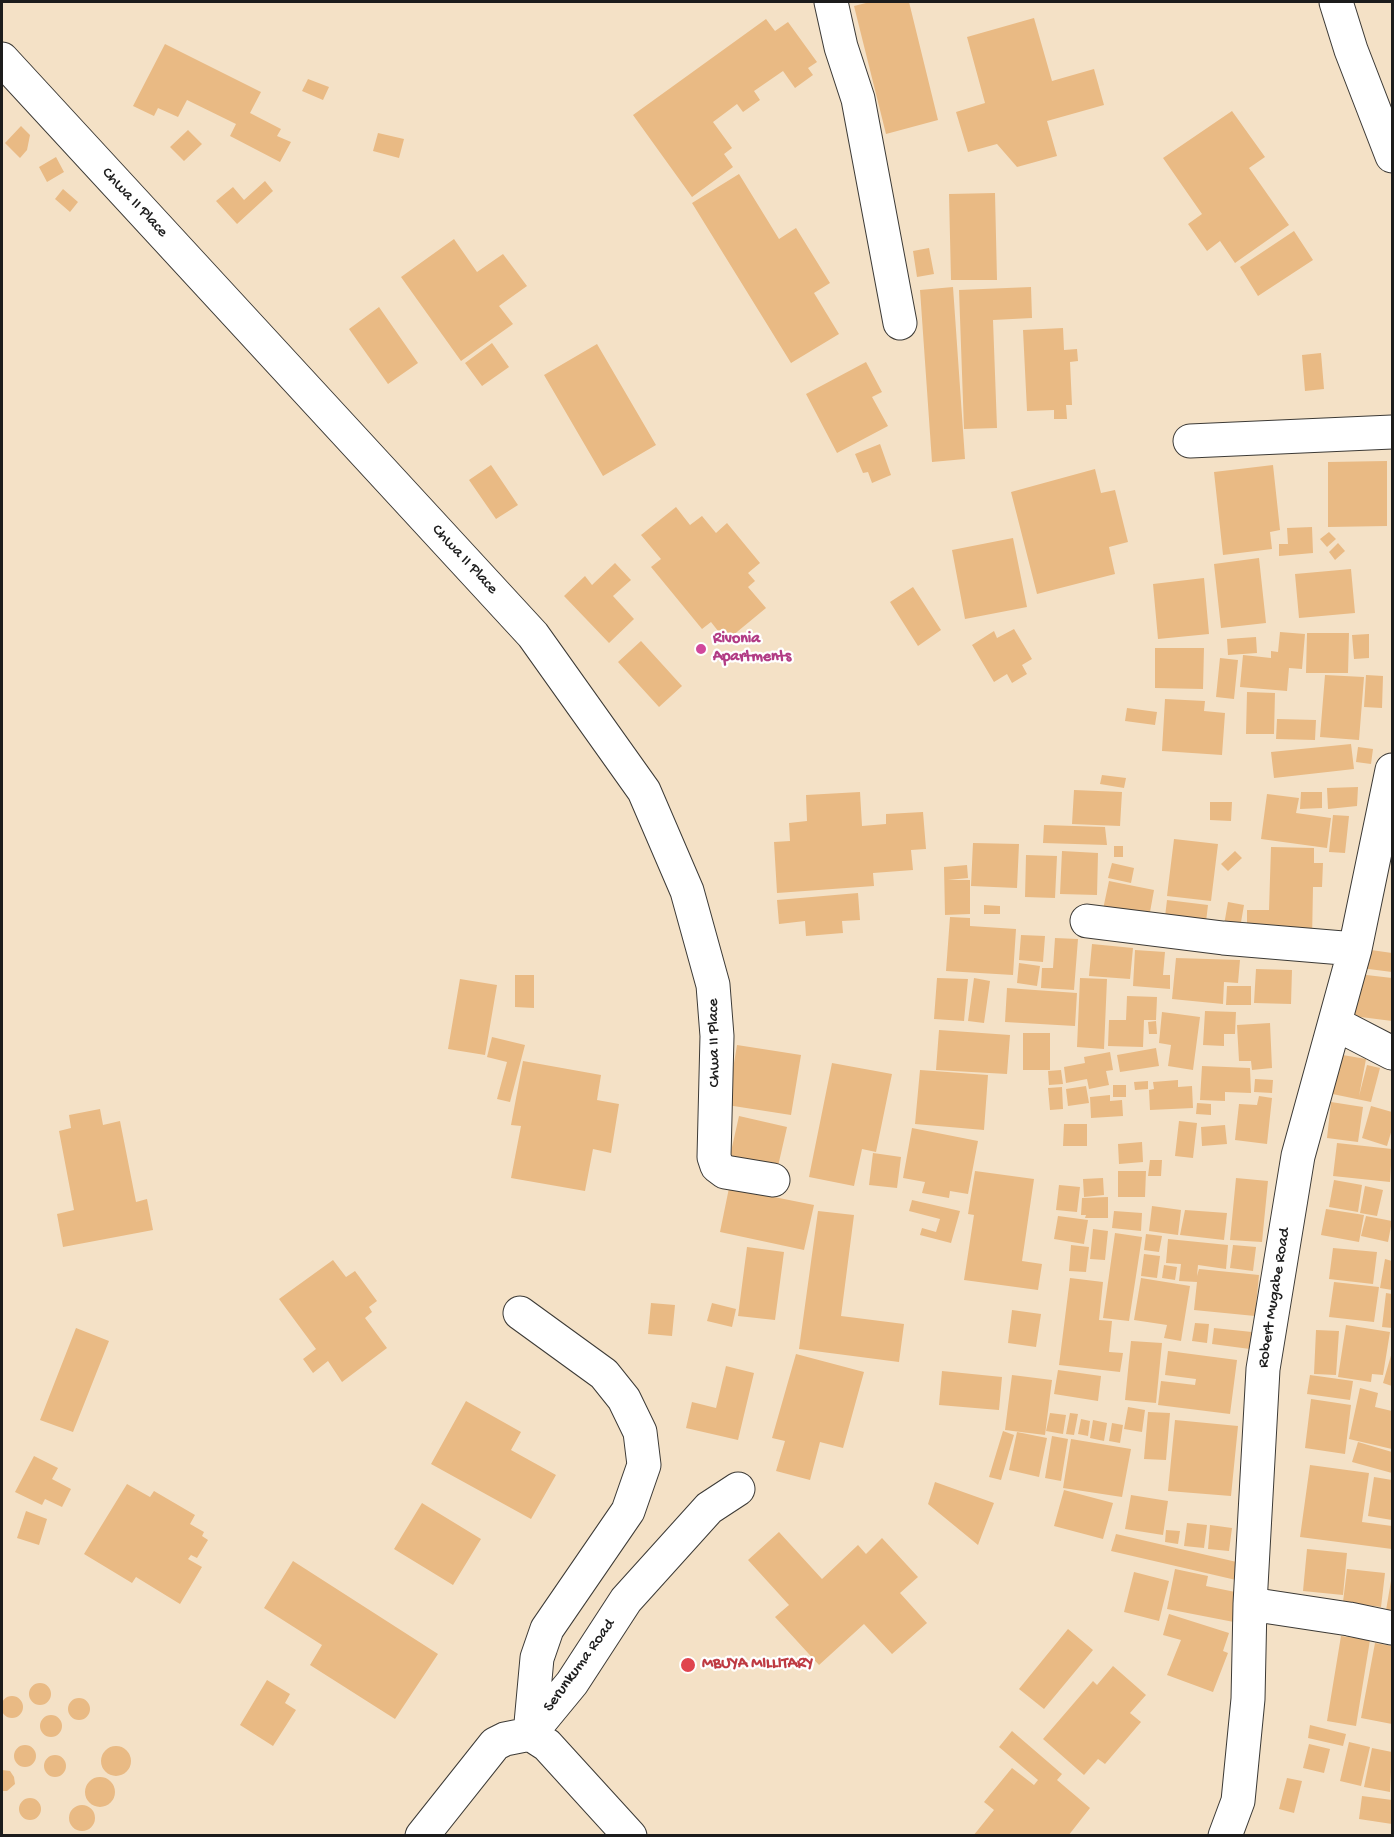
<!DOCTYPE html>
<html>
<head>
<meta charset="utf-8">
<style>
  body { margin:0 }
  #map { position:relative; width:1394px; height:1837px; overflow:hidden; background:#f4e1c6; font-family:"Gochi Hand",sans-serif }
  canvas { display:block }
  .frame { position:absolute; inset:0; border:3px solid #1c1c1c; pointer-events:none }
</style>
</head>
<body>
<div id="map">
<canvas width="1394" height="1837"></canvas>
<div class="frame"></div>
</div>
<script>
const g = document.querySelector('canvas').getContext('2d');
g.lineJoin = 'round';
function paint(path, color) { g.fillStyle = color; g.fill(path, 'evenodd'); }
const shape = rows => new Path2D(rows.map(r => 'M' + r).join(''));
function stroke(path, color, width, dash) { g.strokeStyle = color; g.lineWidth = width; g.lineCap = dash ? 'butt' : 'round'; g.setLineDash(dash || []); g.stroke(path); }
function label(font, color, halo, rows, align = 'center') {
  g.font = font + ' "Gochi Hand",sans-serif'; g.lineWidth = 4.5; g.setLineDash([]); g.textBaseline = 'middle'; g.strokeStyle = halo; g.fillStyle = color; for (const [text, x, y, turn = 0] of rows) {
    g.save(); g.translate(x, y); g.rotate((+turn || 0) * Math.PI / 180); g.textAlign = isNaN(turn) ? turn : align; if (halo) g.strokeText(text, 0, 0); g.fillText(text, 0, 0); g.restore();
  }
}
paint(shape([
  [870,2,909,2,938,120,886,134,854,6],
  [1034,18,1052,81,1094,69,1104,105,1047,121,1057,156,1017,167,997,144,968,152,956,112,985,103,967,37],
  [766,19,775,31,788,22,817,62,808,68,813,75,795,88,783,71,754,91,760,100,743,112,737,104,713,122,732,148,724,154,733,167,692,197,633,115],
  [165,44,261,92,250,113,281,129,277,136,291,142,280,162,230,136,236,124,187,100,178,117,158,108,154,116,133,106],
  [308,79,329,87,323,100,302,91],
  [1232,111,1265,157,1249,168,1289,225,1235,263,1220,241,1207,251,1188,224,1202,214,1163,158],
  [21,126,30,135,27,150,20,158,5,143],
  [188,130,202,144,184,161,170,147],
  [378,133,404,139,399,158,373,151],
  [56,157,64,172,47,182,39,167],
  [739,174,779,239,796,228,830,283,814,293,839,334,791,363,692,203],
  [265,181,273,191,237,224,216,201,233,187,244,200],
  [63,189,78,202,70,212,55,199],
  [995,193,997,280,951,280,949,194],
  [1294,231,1313,260,1258,296,1240,267],
  [454,239,477,272,503,254,527,286,499,306,513,324,461,361,401,277],
  [929,248,934,274,917,277,913,251],
  [953,287,965,459,932,462,920,290],
  [1031,287,1032,318,993,320,997,428,964,429,959,290],
  [379,307,418,363,388,384,349,329],
  [1063,328,1064,350,1077,349,1078,361,1070,362,1072,405,1066,405,1067,419,1054,419,1054,410,1027,411,1023,330],
  [492,343,509,367,482,386,465,363],
  [597,344,656,445,603,476,544,375],
  [1321,353,1324,389,1305,391,1302,355],
  [866,362,882,392,872,397,888,426,837,453,806,394],
  [880,444,891,475,872,483,868,472,863,473,855,454],
  [1387,461,1387,526,1328,527,1328,462],
  [491,465,518,505,496,519,469,480],
  [1273,465,1280,530,1270,532,1272,549,1223,555,1214,472],
  [1095,469,1101,493,1115,490,1128,542,1109,547,1115,574,1037,594,1011,492],
  [676,507,690,525,702,516,716,533,727,523,760,563,748,573,755,581,748,587,766,608,726,641,711,622,702,629,651,567,661,559,641,535],
  [1312,527,1313,553,1279,556,1279,544,1288,544,1287,528],
  [1329,532,1336,539,1327,547,1320,539],
  [1013,538,1027,607,965,619,952,550],
  [1338,543,1345,551,1335,560,1329,552],
  [1259,558,1266,623,1221,628,1214,564],
  [615,563,631,580,613,596,634,619,609,643,564,596,585,576,592,585],
  [1351,569,1355,613,1299,618,1295,574],
  [1204,578,1209,634,1158,639,1153,584],
  [913,587,941,630,918,646,890,602],
  [1014,629,1032,659,1022,665,1027,674,1012,683,1007,674,994,682,972,645,994,631,997,638],
  [1280,632,1305,634,1302,669,1289,668,1287,691,1240,687,1243,655,1271,658,1271,651,1278,652],
  [1307,633,1349,633,1348,673,1306,673],
  [1369,634,1369,658,1354,659,1352,635],
  [1256,637,1257,653,1228,655,1227,639],
  [641,641,682,686,659,707,618,662],
  [1155,648,1204,648,1203,689,1155,688],
  [1220,658,1238,660,1234,699,1216,697],
  [1325,675,1364,677,1359,740,1320,737],
  [1366,675,1383,676,1382,708,1364,707],
  [1247,692,1275,693,1274,734,1246,734],
  [1165,699,1205,701,1204,711,1225,713,1222,755,1162,751],
  [1127,708,1157,712,1155,725,1125,721],
  [1277,719,1316,720,1315,740,1276,739],
  [1351,744,1354,769,1274,778,1271,752],
  [1358,747,1373,749,1371,764,1356,762],
  [1102,775,1126,778,1124,788,1100,784],
  [1358,787,1357,806,1328,809,1327,788],
  [1074,790,1122,792,1120,826,1072,824],
  [860,792,862,826,886,824,886,814,923,812,926,849,911,850,913,870,873,873,874,886,777,893,774,842,790,841,789,823,807,821,806,795],
  [1301,792,1322,792,1322,808,1300,809],
  [1267,794,1299,798,1296,813,1331,818,1327,848,1261,839],
  [1210,802,1232,802,1231,821,1210,820],
  [1333,815,1349,816,1345,853,1329,852],
  [1044,825,1105,827,1107,845,1043,843],
  [1174,839,1218,844,1211,901,1167,896],
  [973,843,1019,844,1017,888,971,886],
  [1114,846,1123,846,1123,857,1114,857],
  [1271,847,1314,848,1314,863,1323,863,1322,887,1313,887,1312,940,1247,929,1247,910,1269,910],
  [1062,851,1098,853,1097,895,1060,894],
  [1235,851,1242,858,1228,871,1221,864],
  [1026,855,1057,856,1055,898,1025,897],
  [1112,863,1134,868,1131,883,1108,878],
  [967,865,968,878,948,880,970,880,970,914,945,915,944,867],
  [1109,881,1154,890,1148,923,1102,914],
  [858,893,860,920,842,921,843,933,806,936,805,921,779,924,777,900],
  [1167,900,1208,905,1205,930,1164,925],
  [1228,902,1244,905,1240,928,1224,925],
  [984,905,1000,906,1000,914,984,914],
  [950,917,970,918,970,926,1016,929,1013,975,946,971],
  [1021,935,1045,936,1043,962,1019,960],
  [1055,938,1078,939,1074,990,1041,988,1042,968,1053,968],
  [1092,944,1133,948,1130,979,1089,976],
  [1364,949,1392,953,1392,972,1361,968],
  [1135,950,1165,952,1163,975,1170,975,1170,989,1133,986],
  [1176,958,1240,960,1238,983,1224,982,1223,1004,1172,999],
  [1019,963,1040,966,1037,986,1017,983],
  [1256,969,1292,970,1291,1004,1254,1003],
  [1358,974,1392,978,1392,1021,1353,1016],
  [515,975,534,975,534,1008,515,1007],
  [937,978,968,979,964,1021,934,1019],
  [974,978,990,981,984,1023,968,1021],
  [1080,978,1107,979,1104,1049,1077,1047],
  [460,979,497,985,485,1055,448,1049],
  [1227,986,1251,986,1251,1005,1226,1005],
  [1007,988,1077,993,1075,1026,1005,1022],
  [1127,996,1157,997,1156,1020,1144,1020,1143,1047,1108,1046,1109,1020,1126,1020],
  [1205,1011,1236,1012,1235,1034,1224,1034,1224,1046,1203,1045],
  [1162,1012,1200,1017,1193,1070,1168,1066,1171,1045,1159,1043],
  [1156,1021,1157,1034,1149,1034,1148,1022],
  [1270,1023,1272,1068,1252,1070,1251,1061,1239,1061,1237,1025],
  [939,1030,1010,1035,1007,1074,936,1070],
  [1023,1033,1050,1033,1050,1070,1023,1070],
  [492,1037,525,1045,510,1102,497,1099,507,1062,487,1057],
  [737,1045,801,1055,791,1115,727,1105],
  [1156,1048,1159,1066,1120,1072,1117,1055],
  [1110,1052,1113,1070,1106,1071,1109,1085,1089,1089,1087,1079,1066,1083,1064,1067,1085,1063,1084,1057],
  [1331,1053,1366,1059,1359,1096,1367,1065,1380,1068,1371,1102,1323,1092],
  [523,1061,601,1075,597,1100,619,1104,611,1153,593,1149,585,1191,511,1178,521,1126,511,1125],
  [832,1063,892,1074,876,1152,862,1149,854,1186,809,1177],
  [1202,1066,1250,1068,1251,1093,1225,1092,1225,1101,1200,1100],
  [920,1070,988,1075,984,1130,915,1124],
  [1061,1070,1063,1084,1049,1085,1048,1071],
  [1255,1079,1273,1080,1272,1093,1254,1092],
  [1178,1080,1178,1087,1192,1086,1193,1108,1150,1110,1149,1090,1154,1089,1153,1082],
  [1148,1081,1148,1089,1135,1090,1134,1082],
  [1113,1085,1126,1085,1126,1097,1113,1097],
  [1086,1086,1089,1103,1068,1106,1066,1089],
  [1062,1087,1063,1109,1050,1110,1048,1088],
  [1110,1095,1110,1101,1122,1100,1123,1116,1091,1118,1090,1097],
  [1259,1096,1272,1098,1267,1144,1235,1140,1239,1104,1257,1105],
  [1331,1102,1363,1107,1358,1142,1327,1138],
  [1197,1103,1211,1104,1211,1115,1196,1114],
  [1371,1106,1392,1112,1392,1129,1387,1146,1362,1138],
  [100,1109,103,1125,120,1121,136,1202,147,1199,153,1230,63,1247,57,1214,74,1210,59,1131,71,1128,69,1115],
  [739,1116,787,1127,776,1175,728,1165],
  [1179,1121,1197,1123,1193,1158,1175,1156],
  [1064,1124,1087,1124,1087,1146,1063,1146],
  [1225,1125,1227,1144,1202,1146,1201,1127],
  [912,1128,978,1141,968,1194,950,1191,949,1198,922,1193,925,1182,903,1178],
  [1142,1142,1143,1162,1119,1164,1118,1144],
  [1337,1143,1392,1149,1390,1182,1333,1176],
  [873,1153,901,1157,897,1188,869,1185],
  [1150,1160,1162,1160,1161,1176,1148,1176],
  [975,1171,1034,1179,1022,1261,1042,1264,1038,1290,964,1280,974,1215,968,1214],
  [1118,1171,1146,1171,1145,1197,1118,1197],
  [1103,1178,1104,1195,1084,1197,1083,1179],
  [1236,1178,1268,1181,1262,1242,1230,1240],
  [1334,1180,1362,1185,1358,1212,1329,1207],
  [1059,1185,1080,1187,1077,1212,1056,1210],
  [1365,1186,1383,1190,1377,1216,1360,1213],
  [729,1188,814,1205,804,1250,720,1232],
  [1108,1197,1108,1218,1085,1218,1086,1215,1081,1215,1082,1198],
  [912,1200,960,1211,951,1243,920,1235,922,1228,936,1232,940,1219,909,1211],
  [1152,1206,1181,1210,1178,1235,1149,1231],
  [1326,1209,1364,1215,1359,1242,1321,1235],
  [1185,1210,1227,1213,1224,1240,1180,1235],
  [818,1211,854,1215,841,1316,904,1324,899,1362,799,1349],
  [1114,1211,1142,1213,1141,1231,1112,1228],
  [1058,1216,1088,1220,1084,1244,1054,1239],
  [1366,1216,1392,1221,1388,1242,1361,1236],
  [1093,1229,1108,1231,1105,1260,1090,1259],
  [1115,1233,1142,1237,1129,1321,1103,1318],
  [1146,1234,1162,1236,1159,1252,1144,1250],
  [1168,1239,1228,1245,1226,1269,1198,1265,1197,1276,1199,1269,1259,1275,1255,1316,1194,1310,1197,1282,1179,1281,1181,1264,1166,1263],
  [1071,1245,1089,1247,1086,1272,1069,1271],
  [1233,1245,1256,1247,1253,1271,1230,1268],
  [747,1247,784,1252,775,1320,738,1316],
  [1333,1248,1377,1252,1373,1284,1329,1279],
  [1144,1254,1160,1256,1157,1278,1141,1276],
  [1385,1259,1392,1261,1392,1290,1380,1288],
  [333,1260,346,1277,355,1271,377,1301,369,1307,372,1312,365,1318,387,1348,342,1382,328,1361,313,1373,303,1359,316,1349,279,1299],
  [1164,1265,1177,1267,1175,1280,1162,1278],
  [1070,1278,1103,1282,1099,1320,1112,1321,1109,1352,1123,1353,1120,1372,1059,1365],
  [1141,1278,1190,1286,1181,1341,1164,1338,1167,1325,1134,1320],
  [1334,1282,1379,1287,1374,1322,1329,1317],
  [1386,1293,1392,1294,1392,1328,1382,1327],
  [651,1303,675,1305,672,1336,648,1334],
  [712,1303,736,1309,732,1327,707,1321],
  [1012,1310,1041,1314,1036,1347,1008,1343],
  [1195,1323,1209,1324,1207,1343,1192,1341],
  [1346,1325,1390,1332,1383,1375,1372,1374,1371,1382,1338,1377],
  [76,1328,109,1341,73,1432,40,1420],
  [1214,1328,1252,1332,1250,1349,1212,1344],
  [1316,1330,1339,1331,1336,1375,1314,1374],
  [1131,1341,1162,1343,1156,1403,1125,1400],
  [1168,1351,1237,1360,1230,1414,1158,1405,1161,1381,1195,1385,1196,1379,1165,1375],
  [1392,1352,1392,1386,1383,1383],
  [796,1354,864,1372,843,1448,820,1442,810,1480,776,1471,785,1441,772,1438],
  [726,1366,754,1373,738,1440,686,1428,692,1402,716,1408],
  [1058,1370,1101,1376,1098,1401,1054,1394],
  [942,1371,1002,1377,999,1410,939,1405],
  [1012,1375,1052,1380,1045,1435,1005,1430],
  [1310,1375,1353,1381,1350,1400,1307,1394],
  [1360,1388,1378,1393,1375,1407,1392,1411,1392,1449,1349,1439],
  [1311,1399,1351,1405,1345,1454,1305,1448],
  [466,1401,521,1432,511,1450,556,1475,531,1519,431,1464],
  [1128,1407,1145,1410,1142,1432,1124,1429],
  [1148,1412,1170,1413,1166,1460,1144,1459],
  [1050,1413,1066,1415,1063,1434,1046,1431],
  [1070,1413,1078,1414,1074,1435,1066,1434],
  [1081,1419,1090,1421,1088,1436,1078,1434],
  [1093,1420,1107,1423,1104,1441,1090,1438],
  [1175,1420,1238,1426,1231,1496,1168,1491],
  [1112,1423,1123,1425,1120,1443,1109,1441],
  [1003,1431,1014,1435,1001,1480,989,1477],
  [1017,1432,1047,1438,1039,1477,1009,1470],
  [1052,1436,1068,1439,1061,1481,1045,1478],
  [1071,1439,1131,1449,1122,1497,1063,1488],
  [1358,1442,1392,1452,1392,1473,1352,1462],
  [34,1456,58,1468,52,1479,71,1489,62,1507,45,1499,42,1505,15,1492],
  [1310,1465,1369,1473,1362,1522,1392,1526,1392,1549,1300,1537],
  [1374,1477,1392,1480,1392,1520,1368,1516],
  [935,1482,994,1503,978,1545,928,1504],
  [127,1484,150,1497,154,1491,195,1515,190,1524,204,1532,202,1536,208,1540,197,1558,191,1555,188,1559,202,1567,180,1604,136,1577,132,1583,84,1554],
  [1064,1490,1113,1503,1103,1539,1054,1526],
  [1131,1495,1168,1501,1163,1535,1125,1529],
  [422,1503,481,1539,453,1585,394,1549],
  [26,1511,47,1519,39,1545,17,1538],
  [1187,1523,1207,1525,1204,1548,1184,1546],
  [1210,1525,1232,1528,1229,1551,1208,1549],
  [1166,1530,1180,1531,1178,1544,1165,1542],
  [779,1532,822,1579,858,1545,866,1554,882,1538,918,1577,900,1593,927,1623,892,1654,864,1624,819,1665,775,1617,789,1605,748,1560],
  [1116,1534,1241,1563,1236,1580,1111,1551],
  [1307,1549,1347,1553,1343,1595,1303,1591],
  [293,1561,438,1654,395,1719,310,1665,322,1645,264,1608],
  [1175,1569,1208,1576,1206,1586,1245,1594,1239,1623,1167,1609],
  [1347,1569,1385,1573,1381,1607,1343,1602],
  [1134,1572,1169,1581,1159,1621,1124,1612],
  [1391,1581,1392,1581,1392,1624,1384,1622],
  [1169,1614,1229,1633,1223,1651,1228,1653,1213,1692,1167,1675,1181,1640,1163,1635],
  [1068,1629,1093,1650,1044,1709,1019,1689],
  [1341,1636,1370,1640,1356,1726,1327,1721],
  [1375,1643,1392,1646,1392,1724,1361,1718],
  [1113,1666,1146,1695,1130,1713,1141,1722,1105,1764,1098,1759,1084,1775,1043,1739,1093,1681,1097,1685],
  [267,1680,290,1694,285,1703,296,1710,273,1746,240,1725],
  '29 1694a11 11 0 1 1 22 0a11 11 0 1 1-22 0Z',
  '1 1707a11 11 0 1 1 22 0a11 11 0 1 1-22 0Z',
  '68 1709a11 11 0 1 1 22 0a11 11 0 1 1-22 0Z',
  '40 1726a11 11 0 1 1 22 0a11 11 0 1 1-22 0Z',
  [1310,1725,1346,1734,1343,1746,1308,1738],
  [1012,1731,1062,1774,1057,1780,1090,1808,1068,1836,973,1836,994,1810,984,1802,1012,1768,1034,1785,1038,1780,999,1747],
  [1349,1742,1370,1747,1361,1786,1340,1781],
  [1309,1744,1330,1749,1324,1773,1303,1768],
  '14 1756a11 11 0 1 1 22 0a11 11 0 1 1-22 0Z',
  '101 1761a15 15 0 1 1 30 0a15 15 0 1 1-30 0Z',
  [1372,1748,1392,1752,1390,1792,1364,1787],
  '44 1766a11 11 0 1 1 22 0a11 11 0 1 1-22 0Z',
  [2,1770,10,1771,14,1777,15,1784,7,1791,2,1791],
  '85 1792a15 15 0 1 1 30 0a15 15 0 1 1-30 0Z',
  [1287,1778,1302,1781,1294,1813,1279,1809],
  [1362,1796,1392,1800,1392,1824,1359,1819],
  '19 1809a11 11 0 1 1 22 0a11 11 0 1 1-22 0Z',
  '69 1818a13 13 0 1 1 26 0a13 13 0 1 1-26 0Z'
]), '#e9ba84');
const minor = shape([
  [831,2,841,47,858,99,900,323],
  [1336,2,1351,50,1392,156],
  [2,59,533,635,644,791,687,891,713,985,717,1036,714,1157,717,1166,725,1172,773,1180],
  [1190,441,1392,432],
  [1087,921,1223,938,1355,949],
  [1336,1024,1392,1053],
  [520,1313,604,1374,624,1399,640,1432,644,1465,628,1511,547,1629,537,1658,530,1734,547,1745,630,1836],
  [1250,1604,1349,1619,1392,1628],
  [422,1836,495,1744,505,1739,530,1734,572,1683,626,1600,709,1508,738,1489],
  [1225,1836,1238,1801,1248,1699,1250,1604,1263,1369,1298,1156,1355,949,1392,770]
]);
stroke(minor, '#3c3a36', 35);
stroke(minor, '#fff', 33);
for (const [x, y, r, color] of [
  [701,649,6,"#d1479c"],
  [688,1665,8,"#e0444e"]
]) { const dot = new Path2D(); dot.arc(x, y, r, 0, 2 * Math.PI); g.fillStyle = color; g.fill(dot); stroke(dot, '#fff', 2); }
label('16px', '#1c1c1c', '#fff', [
  ["Chwa II Place",134,203,47],
  ["Chwa II Place",464,560,47],
  ["Chwa II Place",715,1043,-91],
  ["Robert Mugabe Road",1275,1298,-81],
  ["Serunkuma Road",580,1666,-54]
]);
label('bold 16px', '#b23c85', '#fff', [
  ["Rivonia",713,640],
  ["Apartments",713,658]
], 'left');
label('bold 16px', '#be3a42', '#fff', [
  ["MBUYA MILLITARY",702,1665]
], 'left');
</script>
</body>
</html>
